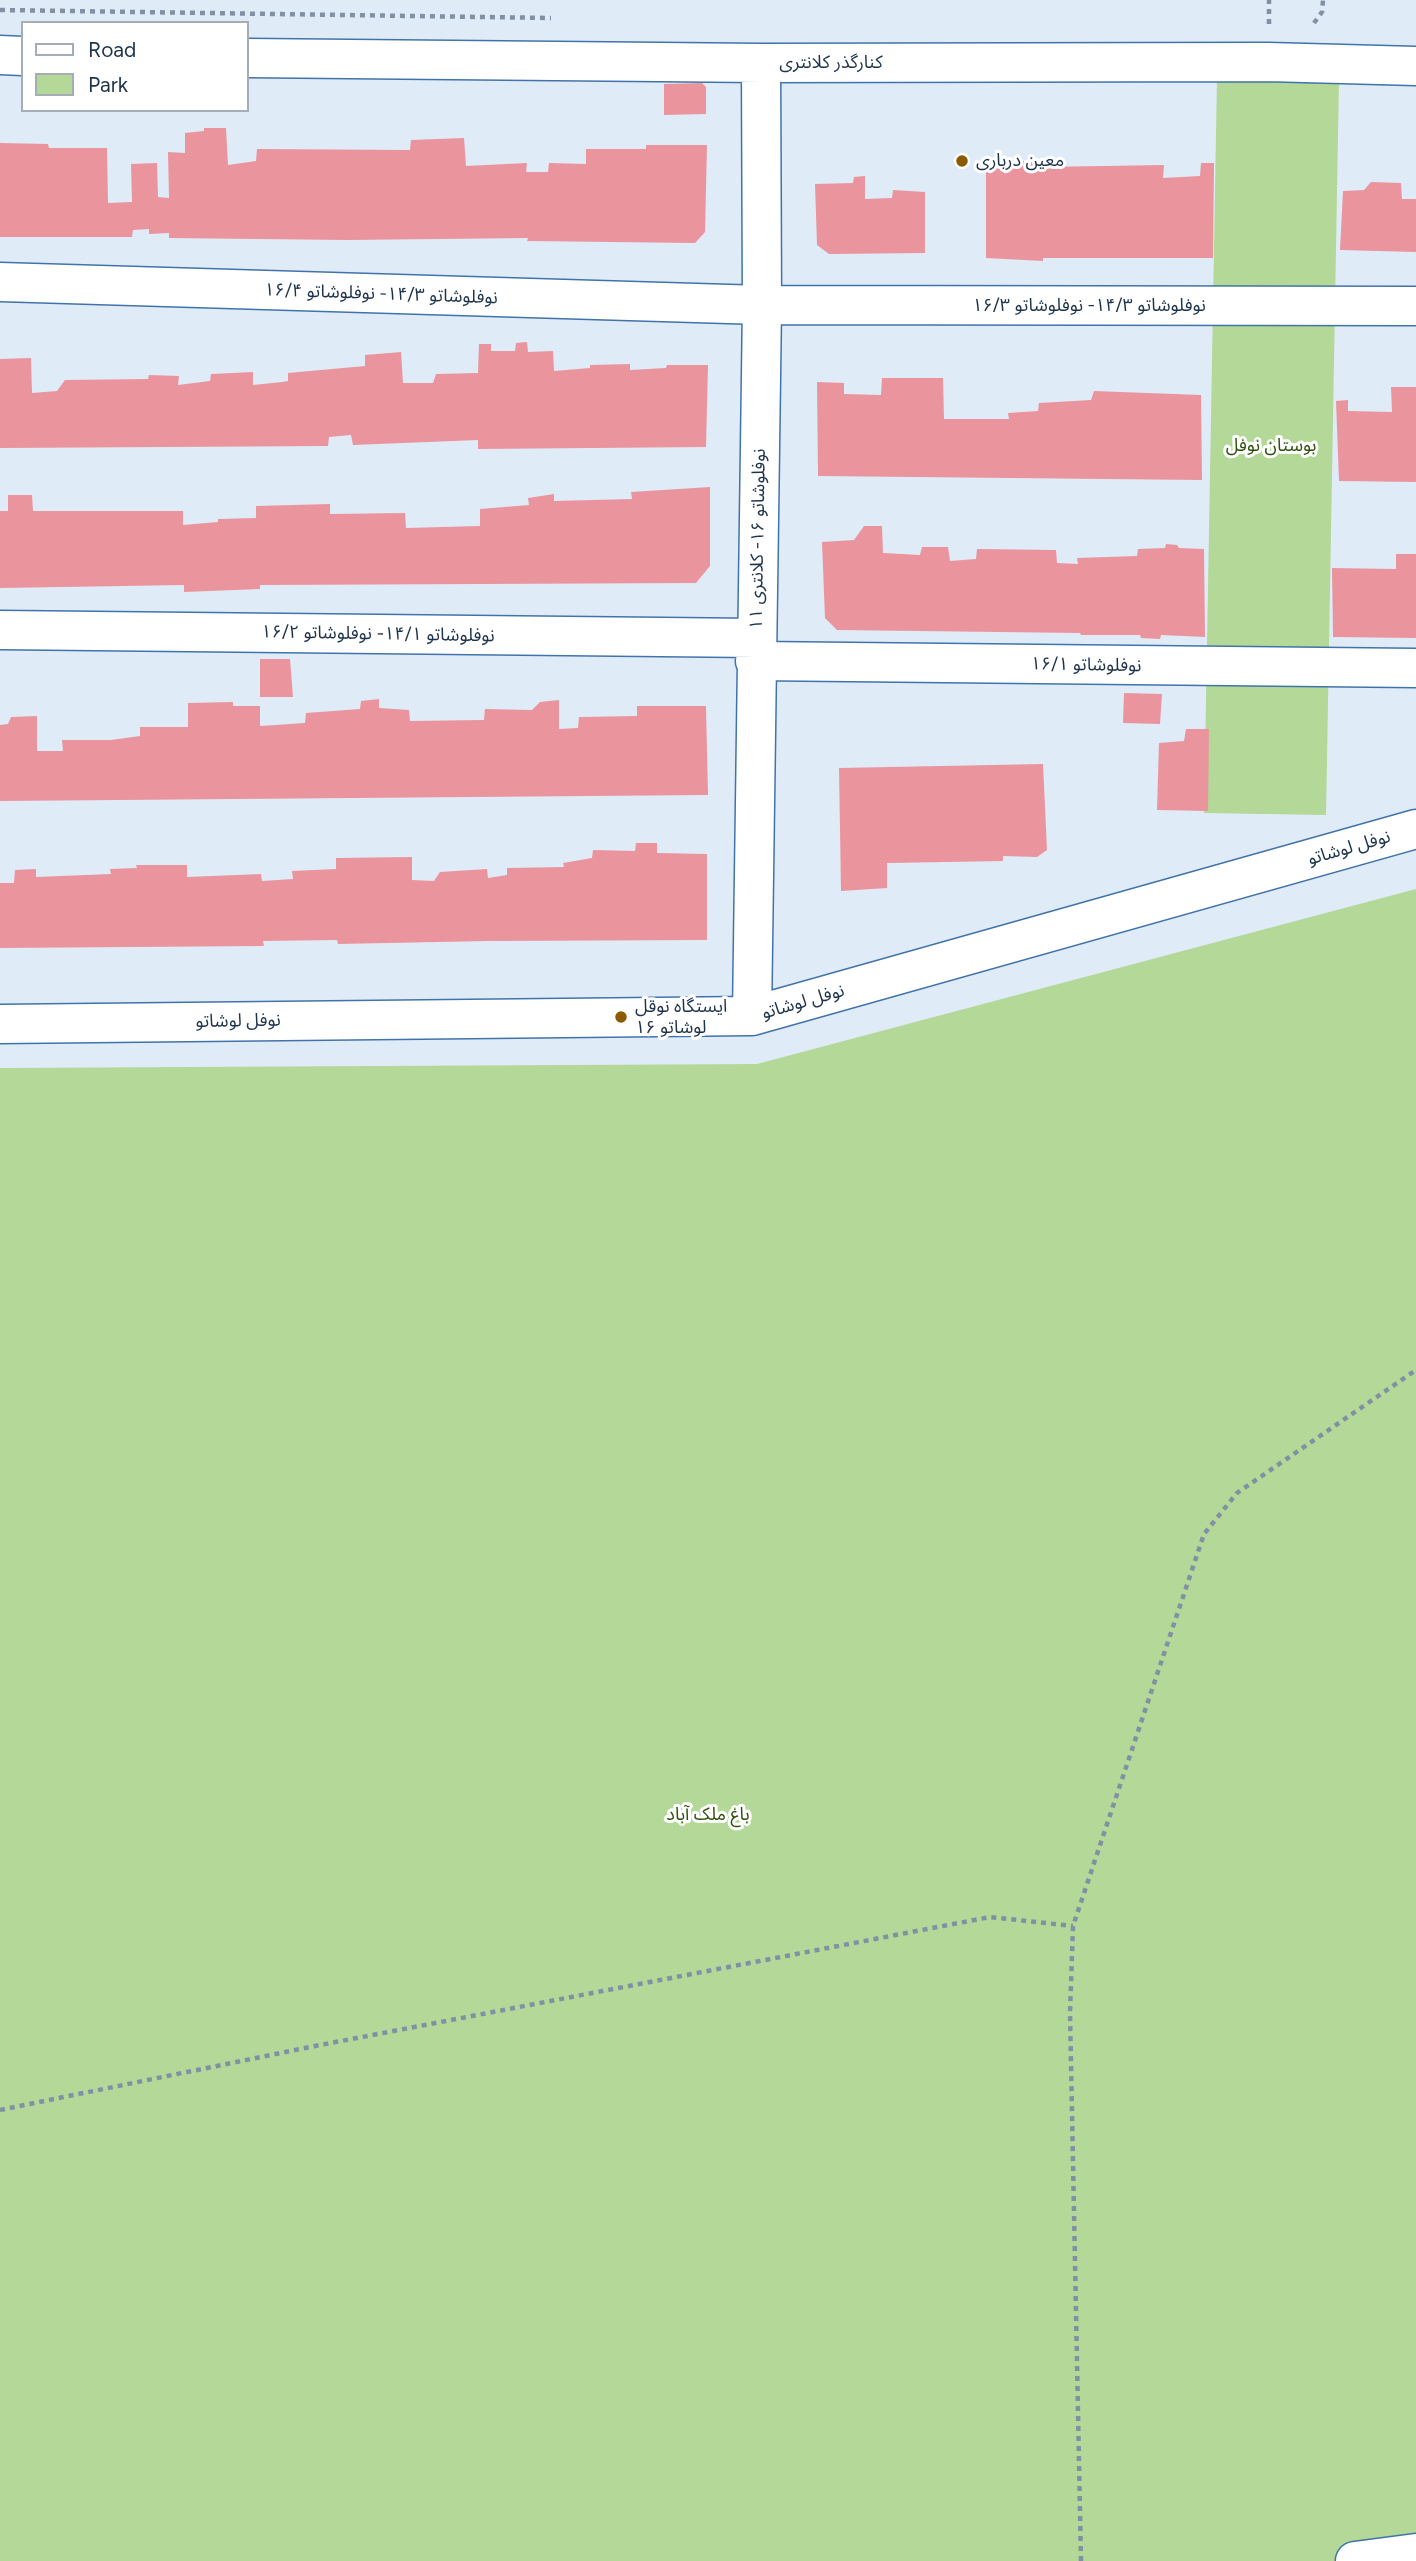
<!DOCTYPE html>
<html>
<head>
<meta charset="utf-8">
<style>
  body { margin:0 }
  #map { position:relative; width:1416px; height:2561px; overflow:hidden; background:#e0ebf8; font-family:Figtree,sans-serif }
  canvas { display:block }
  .legend { position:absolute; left:21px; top:21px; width:228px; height:91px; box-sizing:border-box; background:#fff; border:2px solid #a5adb7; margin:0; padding:9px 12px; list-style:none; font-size:21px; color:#1d334b }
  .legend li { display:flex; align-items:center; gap:14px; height:35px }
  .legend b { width:35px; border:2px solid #a5adb7 }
</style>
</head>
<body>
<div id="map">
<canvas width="1416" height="2561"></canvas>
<ul class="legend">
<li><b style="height:9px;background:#fff"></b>Road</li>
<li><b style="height:19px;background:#b3d898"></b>Park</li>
</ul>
</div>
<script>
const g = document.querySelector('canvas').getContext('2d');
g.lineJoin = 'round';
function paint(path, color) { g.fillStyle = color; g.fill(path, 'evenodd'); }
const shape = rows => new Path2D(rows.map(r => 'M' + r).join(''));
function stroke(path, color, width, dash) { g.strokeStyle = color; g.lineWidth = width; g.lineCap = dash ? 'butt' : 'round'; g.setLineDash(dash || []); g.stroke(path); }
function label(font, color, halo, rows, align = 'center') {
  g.font = font + ' Figtree,"Noto Sans Arabic",sans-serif'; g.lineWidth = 6; g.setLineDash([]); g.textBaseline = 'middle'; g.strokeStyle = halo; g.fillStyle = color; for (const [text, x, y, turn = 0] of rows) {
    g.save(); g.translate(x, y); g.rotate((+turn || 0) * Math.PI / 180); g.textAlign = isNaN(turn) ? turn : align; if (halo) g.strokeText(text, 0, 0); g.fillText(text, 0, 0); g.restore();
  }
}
paint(shape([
  [1217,78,1339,79,1326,815,1204,813],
  [1416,889,1416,2561,0,2561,0,1068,757,1064]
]), '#b3d898');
paint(shape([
  [702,83,706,87,706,114,664,115,664,84],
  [204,128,226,128,228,165,256,161,257,149,410,150,411,140,464,138,466,166,527,163,526,172,548,172,549,163,586,164,586,149,646,149,646,145,707,145,705,232,695,243,527,241,528,238,347,240,169,238,169,233,149,234,149,229,133,230,132,237,0,237,0,143,48,144,49,148,107,148,108,203,132,202,131,164,157,163,158,197,169,198,168,152,185,153,185,133,204,131],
  [986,161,1044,161,1044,167,1164,165,1163,178,1200,176,1201,163,1214,163,1213,258,1043,258,1043,261,986,258],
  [865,176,865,199,892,198,893,190,925,192,925,253,829,254,817,245,815,184,853,183,854,177],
  [1371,182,1401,183,1402,199,1416,199,1416,252,1340,250,1343,191,1364,190],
  [527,342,528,352,553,351,554,371,590,368,590,365,630,364,630,370,666,368,667,365,708,365,706,447,478,449,478,440,353,445,351,435,329,437,328,446,0,448,0,359,31,358,32,393,57,391,65,380,148,379,149,375,179,376,178,385,210,381,211,374,253,372,253,385,282,382,288,381,288,373,365,366,365,355,401,352,403,383,433,383,436,374,478,373,479,344,491,344,491,351,515,351,516,343],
  [882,378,943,378,944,419,1009,419,1008,413,1038,411,1039,403,1091,400,1094,391,1201,395,1202,480,818,476,817,382,844,383,844,394,881,395],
  [1391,387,1416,387,1416,482,1339,481,1336,401,1348,400,1348,411,1392,412],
  [710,487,710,566,696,583,260,585,260,589,184,592,184,585,0,588,0,511,8,511,8,495,32,495,33,511,183,511,183,525,218,522,218,519,256,518,256,506,330,504,330,514,405,513,406,528,480,526,480,509,529,505,528,498,554,494,554,501,632,499,631,492],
  [864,526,882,526,883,553,920,555,922,547,948,547,950,561,976,559,977,549,1056,550,1057,563,1078,564,1077,558,1137,556,1138,549,1165,548,1166,544,1177,545,1179,548,1204,549,1205,637,1161,635,1160,639,1141,638,1140,635,1081,635,1080,633,837,630,825,618,822,542,854,540],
  [1396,554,1416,554,1416,638,1333,637,1332,568,1396,569],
  [260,659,290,659,293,697,260,697],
  [1124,693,1162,694,1160,724,1123,723],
  [379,699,379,708,409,710,410,721,484,720,485,709,532,710,540,702,559,700,559,729,578,728,579,717,637,716,637,706,706,706,708,795,0,801,0,725,8,724,11,717,37,716,37,751,63,751,62,740,111,740,140,736,140,727,188,727,188,703,233,702,233,706,260,706,260,726,305,723,306,713,360,709,361,701],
  [1186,729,1209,729,1208,811,1157,810,1159,743,1184,741],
  [1043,764,1047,850,1037,857,1003,856,1003,861,887,863,887,888,841,891,839,768],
  [636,843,657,843,657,853,707,854,707,940,488,941,338,944,337,940,263,941,264,946,0,948,0,883,14,883,15,870,36,869,36,877,111,874,110,869,137,868,136,865,187,865,187,877,261,874,262,881,293,879,292,871,336,869,336,858,412,857,412,880,434,881,440,872,487,869,488,878,507,875,507,868,564,867,563,863,592,858,593,850,635,851]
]), '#ea949e');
const minor = shape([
  [0,55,23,56],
  [247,58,761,63,1268,62,1416,66],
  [0,282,762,305,1416,306],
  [0,630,756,638],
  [755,661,1416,668],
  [752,1016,762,305,761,63],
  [0,1024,752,1016,1416,829],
  [1355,2561,1416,2553]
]);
stroke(minor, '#4173ab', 41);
stroke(shape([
  [0,10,551,18],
  [1314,23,1322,12,1323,0],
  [1269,24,1269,0],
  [0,2110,315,2046,990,1917,1073,1926],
  [1081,2561,1070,2013,1073,1926,1204,1534,1237,1493,1416,1370]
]), '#8091a3', 4.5, [5, 5]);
stroke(minor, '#fff', 38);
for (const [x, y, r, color] of [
  [962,161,7,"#8b5a02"],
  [621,1017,7,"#8b5a02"]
]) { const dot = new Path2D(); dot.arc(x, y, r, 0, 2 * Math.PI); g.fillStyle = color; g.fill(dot); stroke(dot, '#fff', 2.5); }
label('18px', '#1d334b', '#fff', [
  ["کنارگذر کلانتری",831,63],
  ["نوفلوشاتو ۱۴/۳- نوفلوشاتو ۱۶/۴",381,294,2],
  ["نوفلوشاتو ۱۴/۳- نوفلوشاتو ۱۶/۳",1089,306],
  ["نوفلوشاتو ۱۶- کلانتری ۱۱",758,539,-89],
  ["نوفلوشاتو ۱۴/۱- نوفلوشاتو ۱۶/۲",378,634,1],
  ["نوفلوشاتو ۱۶/۱",1086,665,1],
  ["نوفل لوشاتو",1349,848,-16],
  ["نوفل لوشاتو",803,1002,-16],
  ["نوفل لوشاتو",238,1021,-1]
]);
label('18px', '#1d334b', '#fff', [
  ["معین درباری",976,161],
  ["ایستگاه نوقل",635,1007],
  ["لوشاتو ۱۶",635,1028]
], 'left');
label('18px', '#30500d', '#fff', [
  ["بوستان نوفل",1271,446],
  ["باغ ملک آباد",708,1815]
]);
</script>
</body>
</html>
